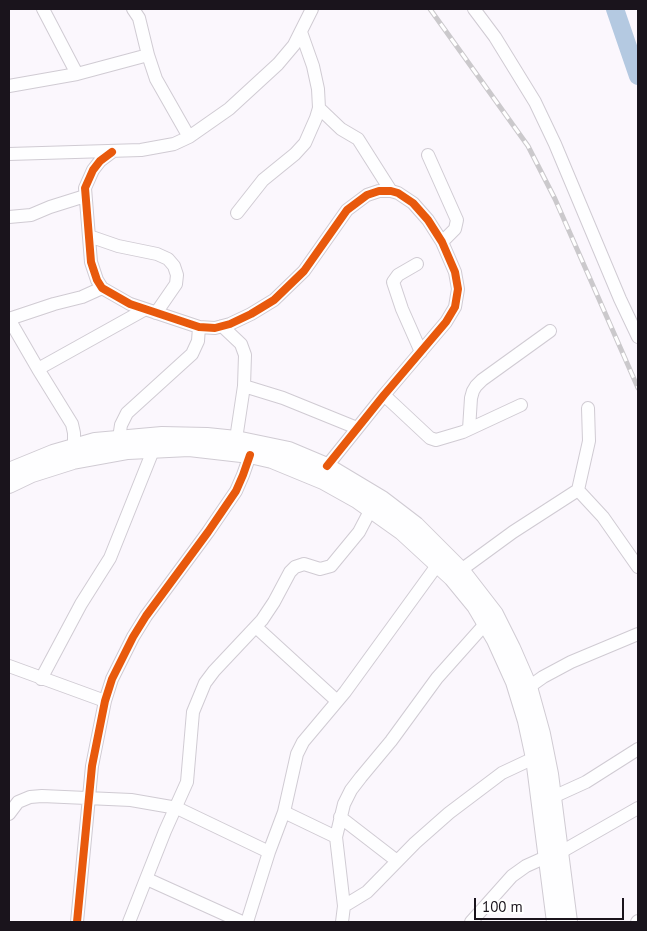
<!DOCTYPE html>
<html>
<head>
<meta charset="utf-8">
<style>
  body { margin:0 }
  #map { position:relative; width:647px; height:931px; overflow:hidden; background:#fbf7fd; font-family:"PT Sans",sans-serif }
  canvas { display:block }
  .frame { position:absolute; inset:0; border:10px solid #1a141c; pointer-events:none }
  .scale { position:absolute; left:474px; top:898px; width:150px; height:22px; box-sizing:border-box; border:2px solid #1a141c; border-top:0; padding-left:6px; font-size:15px; line-height:18px; white-space:nowrap; color:#1a141c; -webkit-text-stroke:4px #fff; paint-order:stroke }
</style>
</head>
<body>
<div id="map">
<canvas width="647" height="931"></canvas>
<div class="frame"></div>
<div class="scale">100 m</div>
</div>
<script>
const g = document.querySelector('canvas').getContext('2d');
g.lineJoin = 'round';
const shape = rows => new Path2D(rows.map(r => 'M' + r).join(''));
function stroke(path, color, width, dash) { g.strokeStyle = color; g.lineWidth = width; g.lineCap = dash ? 'butt' : 'round'; g.setLineDash(dash || []); g.stroke(path); }
stroke(shape([
  [615,9,638,76]
]), '#b4c9e1', 18);
const minor = shape([
  [43,9,77,74],
  [133,9,139,18,148,55,156,79,189,137],
  [474,9,495,37,535,102,555,144,620,299,638,337],
  [9,86,77,74,148,55],
  [319,108,341,129,358,139,391,191],
  [112,152,100,161,93,170,85,188,91,262,97,280,102,288,130,304,199,327,215,328,230,324,251,314,274,300,304,271,347,210,367,195,379,191,391,191,398,193,413,203,428,220,442,242,455,272,458,289,455,307,446,322,384,395,327,466],
  [9,154,141,150,174,144,189,137,229,109,278,64,294,45,312,9],
  [428,155,457,220,455,229,442,242],
  [237,213,263,180,295,154,305,143,316,118,319,108,318,89,313,66,301,32],
  [9,217,31,215,50,207,85,196],
  [89,236,118,246,157,254,168,259,174,266,177,275,176,284,156,313],
  [417,264,398,275,393,282,402,309,421,352],
  [9,319,54,304,82,297,102,288],
  [9,319,38,369],
  [222,326,241,344,245,355,244,386,236,439],
  [244,386,283,398,357,428],
  [384,395,430,438,436,440,463,432,521,405],
  [469,429,471,398,473,391,476,386,482,380,550,331],
  [119,438,121,425,127,413,192,354,198,341,199,327],
  [74,447,74,433,72,424,38,369,144,310],
  [578,490,603,517,638,567],
  [461,570,513,532,578,490,589,441,588,408],
  [256,627,337,701],
  [9,666,105,701],
  [41,679,81,604,110,558,154,448],
  [529,687,543,677,571,662,638,634],
  [553,797,586,782,638,749],
  [284,812,336,837],
  [9,814,18,802,30,797,42,796,131,800,177,808,269,852],
  [340,817,397,861],
  [561,852,638,808],
  [147,879,242,922],
  [344,906,367,892,415,843,449,813,502,773,534,758],
  [77,922,92,766,105,701,112,679,133,637,146,616,208,532,236,491,243,475,250,455],
  [129,922,165,831,187,782,193,712,205,683,214,671,262,620,274,602,290,572,295,567,304,564,320,569,331,566,359,532,371,509],
  [247,922,269,852,284,812,297,754,303,742,345,692,438,564],
  [342,922,344,906,336,837,344,804,351,790,361,777,391,741,437,678,486,623],
  [471,922,512,876,526,866,546,857],
  [637,922,638,921]
]);
const major = shape([
  [9,471,53,453,95,441,162,435,207,436,236,439,289,450,327,466,382,499,416,525,461,570,495,614,512,648,529,687,542,734,550,774,569,922],
  [9,485,32,474,73,461,128,451,189,448,250,455,272,460,323,481,357,500,402,532,452,578,475,606,495,640,514,682,526,721,534,758,555,922]
]);
stroke(minor, '#d0cbd3', 14);
stroke(major, '#d0cbd3', 18);
stroke(minor, '#fefeff', 12);
stroke(major, '#fefeff', 16);
const rail = shape([
  [430,9,528,146,555,199,638,388]
]);
stroke(rail, '#cbc9cc', 5);
stroke(rail, '#fff', 3, [9]);
stroke(shape([
  [112,152,100,161,93,170,85,188,91,262,97,280,102,288,130,304,199,327,215,328,230,324,251,314,274,300,304,271,347,210,367,195,379,191,391,191,398,193,413,203,428,220,442,242,455,272,458,289,455,307,446,322,384,395,327,466],
  [77,922,92,766,105,701,112,679,133,637,146,616,208,532,236,491,243,475,250,455]
]), '#e8590c', 8);
</script>
</body>
</html>
